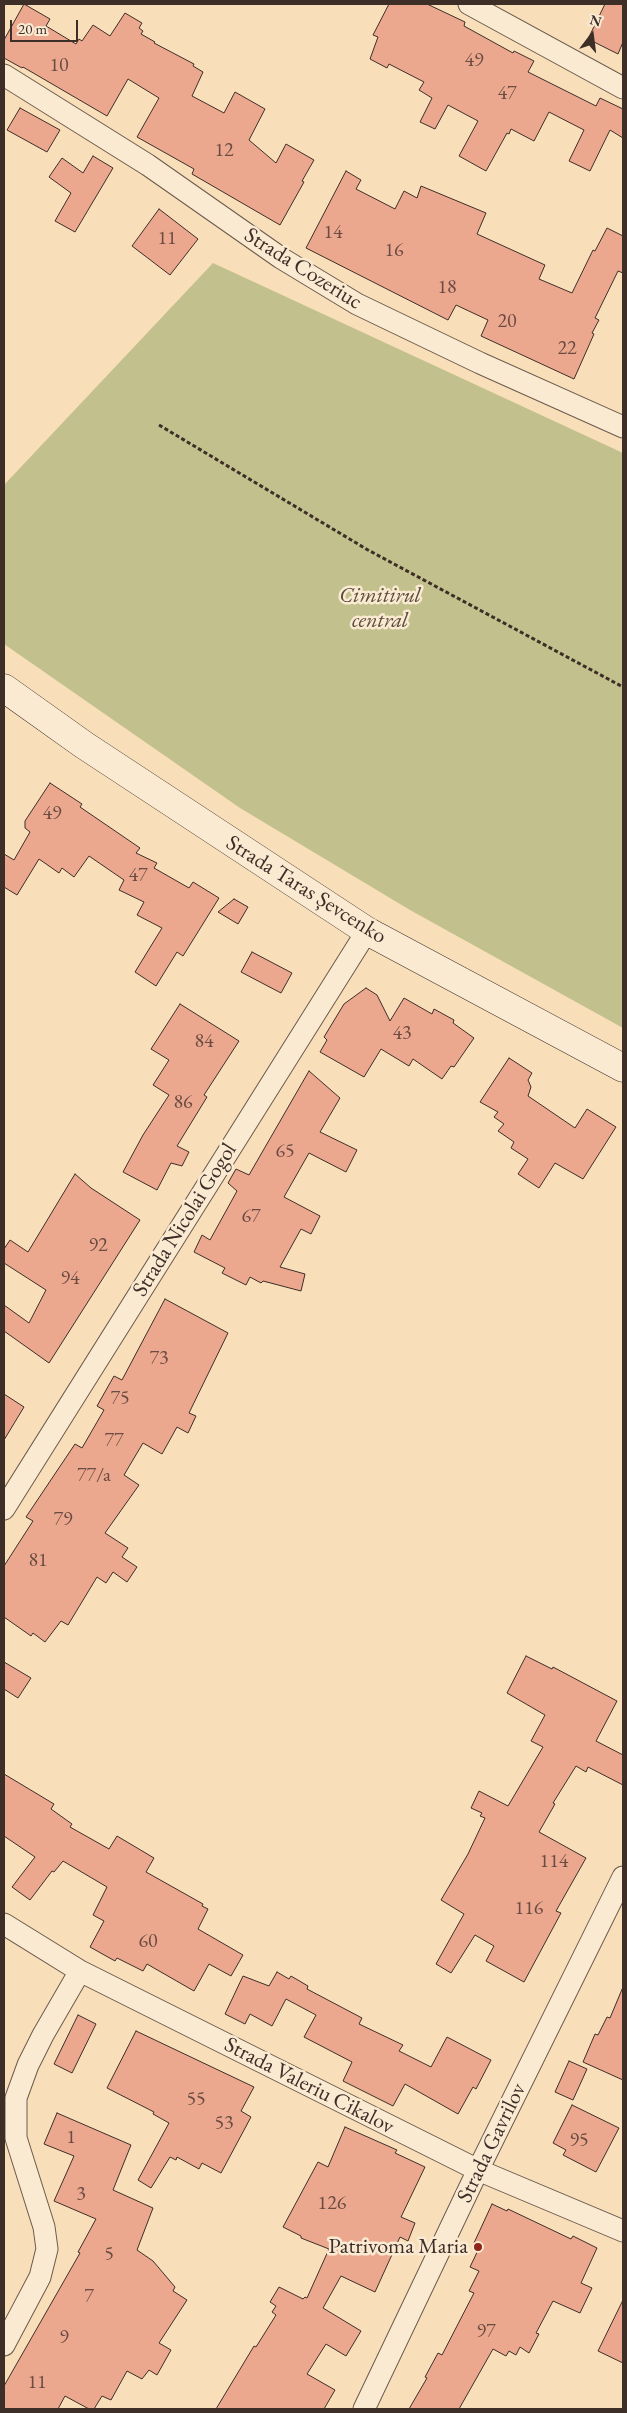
<!DOCTYPE html>
<html>
<head>
<meta charset="utf-8">
<style>
  body { margin:0 }
  #map { position:relative; width:627px; height:2413px; overflow:hidden; background:#f8dfb9; font-family:"EB Garamond",serif }
  canvas { display:block }
  .frame { position:absolute; inset:0; border:5px solid #3e2e28; pointer-events:none }
  .north { position:absolute; left:567px; top:10px; width:50px; height:50px; -webkit-text-stroke:4px #faead2; paint-order:stroke; rotate:15deg; font-size:14px; font-weight:700; line-height:20px; text-align:center; color:#3e2e28 }
  .north::after { content:''; display:block; margin:auto; width:18px; height:22px; background:#3e2e28; clip-path:polygon(50% 0,100% 100%,50% 72%,0 100%) }
  .scale { position:absolute; left:10px; top:20px; width:68px; height:22px; box-sizing:border-box; border:2px solid #3e2e28; border-top:0; padding-left:6px; font-size:15px; line-height:18px; white-space:nowrap; color:#3e2e28; -webkit-text-stroke:4px #faead2; paint-order:stroke }
</style>
</head>
<body>
<div id="map">
<canvas width="627" height="2413"></canvas>
<div class="frame"></div>
<div class="north">N</div>
<div class="scale">20 m</div>
</div>
<script>
const g = document.querySelector('canvas').getContext('2d');
g.lineJoin = 'round';
function paint(path, color) { g.fillStyle = color; g.fill(path, 'evenodd'); }
const shape = rows => new Path2D(rows.map(r => 'M' + r).join(''));
function stroke(path, color, width, dash) { g.strokeStyle = color; g.lineWidth = width; g.lineCap = dash ? 'butt' : 'round'; g.setLineDash(dash || []); g.stroke(path); }
function label(font, color, halo, rows, align = 'center') {
  g.font = font + ' "EB Garamond",serif'; g.lineWidth = 5; g.setLineDash([]); g.textBaseline = 'middle'; g.strokeStyle = halo; g.fillStyle = color; for (const [text, x, y, turn = 0] of rows) {
    g.save(); g.translate(x, y); g.rotate((+turn || 0) * Math.PI / 180); g.textAlign = isNaN(turn) ? turn : align; if (halo) g.strokeText(text, 0, 0); g.fillText(text, 0, 0); g.restore();
  }
}
paint(shape([
  [213,263,623,453,623,1028,410,910,240,808,4,644,4,485]
]), '#c2c08c');
const building = shape([
  [24,4,50,19,46,26,76,44,79,39,82,41,93,25,110,36,125,13,142,23,139,28,143,31,141,34,155,42,154,43,194,64,193,66,203,72,192,96,224,113,235,92,265,109,249,140,276,163,286,144,314,160,302,181,304,182,280,225,192,174,194,169,137,137,159,98,128,79,107,116,23,67,22,68,4,58,4,40,24,4],
  [389,4,427,4,465,22,464,26,513,53,514,51,534,61,528,72,596,106,600,98,623,109,623,138,610,130,590,171,569,161,584,130,549,112,534,141,511,129,509,134,507,133,486,171,459,156,478,121,448,105,435,129,420,122,432,98,419,90,424,82,389,64,387,68,370,59,378,37,373,35,389,4],
  [605,4,623,4,623,42,618,54,588,39,605,4],
  [20,108,60,130,47,152,7,130,20,108],
  [93,156,113,168,75,232,55,221,71,193,49,177,62,158,83,173,93,156],
  [346,171,361,180,356,189,395,209,404,191,417,198,421,186,486,213,477,234,545,265,539,279,572,293,593,250,595,251,607,228,623,236,623,273,618,271,595,318,599,320,592,333,594,334,574,379,481,336,488,320,456,305,448,320,306,248,346,171],
  [159,209,198,239,170,275,132,246,159,209],
  [50,783,82,804,80,807,140,848,136,853,157,863,154,868,189,888,193,882,219,898,183,956,177,952,156,986,135,972,162,928,137,915,144,902,119,890,124,880,89,856,74,877,62,868,59,873,39,859,17,895,4,887,4,854,14,860,30,832,25,828,25,821,50,783],
  [234,899,248,907,238,924,218,912,234,899],
  [252,952,292,973,281,993,241,972,252,952],
  [366,988,377,995,390,1021,404,998,432,1014,434,1009,454,1020,453,1023,474,1038,454,1067,451,1066,442,1079,413,1059,409,1066,381,1049,364,1077,320,1052,327,1040,324,1037,344,1004,366,988],
  [180,1004,239,1041,204,1095,207,1097,177,1146,189,1152,182,1166,171,1163,157,1190,123,1172,143,1135,169,1095,153,1085,169,1060,151,1049,180,1004],
  [509,1058,532,1073,528,1080,531,1087,528,1096,575,1128,587,1109,616,1127,583,1179,555,1163,539,1188,518,1174,528,1159,511,1148,514,1142,498,1131,504,1124,494,1117,498,1112,480,1102,509,1058],
  [309,1071,340,1098,320,1132,357,1150,346,1172,309,1153,284,1197,320,1216,311,1234,301,1229,280,1267,305,1274,301,1291,263,1281,261,1283,250,1277,246,1285,222,1273,225,1268,194,1252,202,1235,210,1240,237,1191,228,1183,236,1169,249,1175,309,1071],
  [75,1174,91,1188,140,1220,49,1363,4,1331,4,1305,29,1323,46,1290,4,1263,4,1249,10,1240,28,1252,75,1174],
  [165,1299,228,1333,189,1413,196,1416,188,1433,177,1427,162,1454,143,1443,124,1475,139,1485,105,1533,128,1548,122,1557,137,1567,127,1582,113,1572,106,1583,97,1577,68,1625,61,1621,45,1642,33,1633,31,1636,4,1617,4,1566,33,1521,26,1517,75,1444,82,1448,104,1410,97,1406,114,1376,122,1380,165,1299],
  [4,1394,24,1407,4,1440,4,1394],
  [526,1656,552,1669,553,1667,617,1701,596,1741,623,1755,623,1785,588,1767,586,1772,576,1766,553,1803,555,1804,539,1832,586,1858,556,1911,561,1913,524,1982,486,1961,494,1946,475,1935,451,1973,436,1964,464,1914,441,1900,468,1854,485,1818,480,1816,482,1813,471,1808,479,1791,508,1806,543,1747,531,1741,545,1715,507,1693,526,1656],
  [4,1662,31,1678,18,1698,4,1689,4,1662],
  [4,1774,54,1804,51,1809,72,1824,70,1827,109,1849,117,1836,154,1858,146,1872,203,1904,202,1906,208,1909,198,1929,243,1955,231,1976,209,1964,194,1991,147,1964,143,1971,117,1958,115,1961,90,1947,104,1921,93,1915,107,1887,63,1861,54,1872,52,1871,30,1900,12,1887,35,1857,4,1836,4,1774],
  [277,1972,289,1979,291,1976,308,1986,307,1989,362,2018,359,2024,403,2045,399,2051,431,2067,447,2037,491,2060,476,2089,473,2087,458,2114,405,2084,393,2106,343,2081,352,2062,304,2037,316,2015,286,1999,272,2026,250,2014,245,2024,225,2014,243,1976,269,1986,277,1972],
  [623,1987,623,2080,583,2062,595,2034,598,2035,607,2017,610,2018,623,1987],
  [78,2015,96,2024,72,2073,54,2064,78,2015],
  [136,2031,254,2087,241,2111,251,2117,221,2173,202,2163,199,2169,177,2157,176,2160,170,2157,151,2188,138,2180,169,2123,153,2114,154,2112,107,2088,136,2031],
  [569,2061,587,2069,573,2100,555,2092,569,2061],
  [572,2105,619,2128,596,2172,563,2155,566,2150,553,2143,572,2105],
  [57,2113,131,2145,113,2190,153,2208,137,2250,153,2261,175,2287,173,2291,187,2300,159,2343,171,2350,157,2375,149,2370,142,2379,127,2371,111,2400,102,2396,94,2409,89,2409,65,2396,58,2409,4,2409,4,2386,80,2253,78,2252,96,2219,54,2201,74,2156,44,2144,57,2113],
  [345,2127,397,2150,395,2153,425,2167,401,2217,415,2223,408,2241,400,2237,375,2292,341,2276,323,2308,361,2331,346,2356,326,2344,307,2374,335,2390,324,2409,216,2409,254,2346,256,2347,276,2315,272,2312,276,2306,270,2302,279,2287,303,2299,305,2297,307,2298,329,2249,301,2238,301,2236,283,2227,318,2162,328,2167,345,2127],
  [492,2204,507,2211,508,2209,571,2239,573,2236,597,2248,581,2283,592,2288,580,2313,553,2301,536,2333,539,2334,529,2353,520,2347,516,2355,509,2351,506,2356,493,2349,459,2409,409,2409,427,2378,425,2377,438,2353,442,2355,474,2293,469,2291,479,2271,470,2267,480,2246,474,2243,492,2204],
  [623,2300,623,2363,598,2351,623,2300]
]);
paint(building, '#eca88f');
stroke(building, '#3e2e28', 1);
const minor = shape([
  [469,4,623,88],
  [4,75,148,165,281,258,357,304,480,363,623,427],
  [4,1509,367,931],
  [4,1924,80,1971,478,2170,623,2231],
  [4,2345,40,2277,47,2249,44,2227,16,2138,16,2098,28,2065,43,2035,80,1971],
  [364,2409,478,2170,623,1877]
]);
const secondary = shape([
  [4,688,84,745,367,931,623,1068]
]);
stroke(minor, '#6c5a4c', 23);
stroke(secondary, '#3e2e28', 29);
stroke(shape([
  [159,425,368,550,623,687]
]), '#3e2e28', 3, [4, 2.5]);
stroke(minor, '#faead2', 21);
stroke(secondary, '#faead2', 28);
for (const [x, y, r, color] of [
  [478,2247,5,"#8f2418"]
]) { const dot = new Path2D(); dot.arc(x, y, r, 0, 2 * Math.PI); g.fillStyle = color; g.fill(dot); stroke(dot, '#faead2', 2); }
label('20px', '#6a4c42', null, [
  ["49",474,61],
  ["10",59,66],
  ["47",507,94],
  ["12",224,151],
  ["14",333,233],
  ["11",167,239],
  ["16",394,251],
  ["18",447,288],
  ["20",507,322],
  ["22",567,349],
  ["49",52,814],
  ["47",138,876],
  ["43",402,1034],
  ["84",204,1042],
  ["86",183,1103],
  ["65",285,1152],
  ["67",251,1217],
  ["92",98,1246],
  ["94",70,1279],
  ["73",159,1359],
  ["75",120,1399],
  ["77",114,1441],
  ["77/a",94,1476],
  ["79",63,1520],
  ["81",38,1561],
  ["114",554,1862],
  ["116",529,1909],
  ["60",148,1942],
  ["55",196,2100],
  ["53",224,2124],
  ["1",71,2138],
  ["95",579,2141],
  ["3",81,2195],
  ["126",332,2204],
  ["5",109,2255],
  ["7",89,2297],
  ["97",486,2332],
  ["9",64,2338],
  ["11",37,2383]
]);
label('22px', '#3e2e28', '#faead2', [
  ["Strada Cozeriuc",303,269,32],
  ["Strada Taras Șevcenko",306,890,32],
  ["Strada Nicolai Gogol",185,1220,-58],
  ["Strada Valeriu Cikalov",309,2086,27],
  ["Strada Gavrilov",492,2143,-64]
]);
label('italic 22px', '#584b3c', '#faead2', [
  ["Cimitirul",380,596],
  ["central",380,621]
]);
label('22px', '#3e2e28', '#faead2', [
  ["Patrivoma Maria",468,2247]
], 'right');
</script>
</body>
</html>
